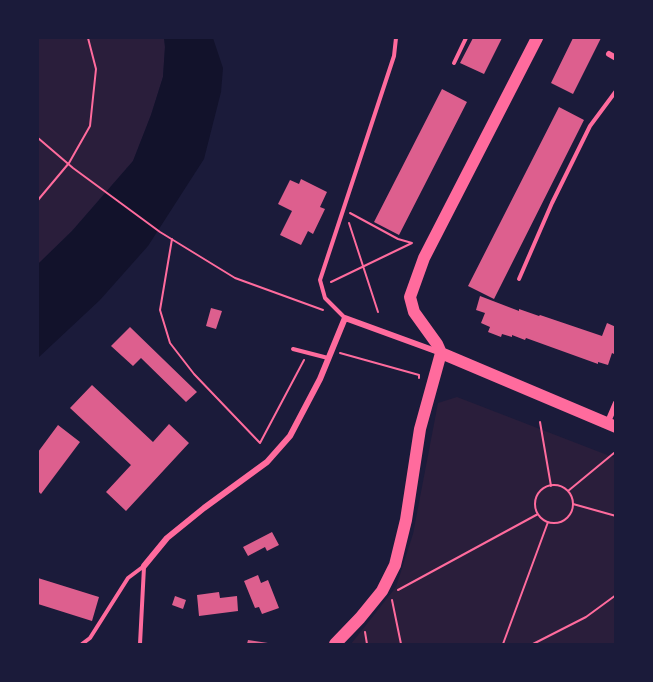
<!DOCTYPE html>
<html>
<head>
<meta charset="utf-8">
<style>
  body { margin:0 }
  #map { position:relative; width:653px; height:682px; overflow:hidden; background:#1b1b3a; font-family:Montserrat,sans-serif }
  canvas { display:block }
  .frame { position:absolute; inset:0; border:39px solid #1b1b3a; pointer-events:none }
</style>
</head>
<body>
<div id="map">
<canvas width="653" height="682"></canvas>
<div class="frame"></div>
</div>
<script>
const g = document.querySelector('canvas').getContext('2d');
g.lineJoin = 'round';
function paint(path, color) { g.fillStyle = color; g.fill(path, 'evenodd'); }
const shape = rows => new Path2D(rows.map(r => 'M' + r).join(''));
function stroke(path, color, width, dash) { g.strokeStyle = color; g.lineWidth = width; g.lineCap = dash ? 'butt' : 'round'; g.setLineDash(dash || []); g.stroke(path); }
paint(shape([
  [38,38,164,38,165,47,163,77,151,115,133,161,72,231,38,264],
  [457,397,615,458,615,644,351,644,396,587,413,534,438,403]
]), '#2a1e3b');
paint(shape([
  [164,38,213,38,223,68,221,92,204,159,148,246,100,300,38,358,38,264,72,231,133,161,151,115,163,77,165,47]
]), '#12122b');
paint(shape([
  [473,38,502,38,484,74,460,63],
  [573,38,601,38,573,94,551,83],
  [442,89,467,102,399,235,374,222],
  [559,107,584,120,494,299,468,286],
  [301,179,327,192,320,207,325,209,313,234,308,231,301,245,280,235,292,211,278,204,290,180,299,184],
  [480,296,519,311,519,309,539,316,540,315,602,336,607,323,616,327,616,355,612,353,608,365,598,362,598,364,526,338,525,340,512,335,512,337,502,334,501,337,488,332,490,327,481,323,485,313,476,310],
  [211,308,222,311,216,329,206,326],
  [130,327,197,392,186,402,141,358,133,366,111,346],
  [92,385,153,442,169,424,189,443,126,511,106,492,131,465,70,408],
  [58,425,80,442,41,494,38,491,38,452],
  [272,532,279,545,267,551,265,547,248,556,243,547],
  [258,575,261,583,268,580,279,608,262,614,259,607,255,608,244,581],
  [38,578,99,597,92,621,38,604],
  [219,592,220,598,237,596,238,611,199,616,197,595],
  [175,596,186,600,183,609,172,605],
  [248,640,268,643,268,644,247,644]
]), '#dd5f8e');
stroke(shape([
  [38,138,73,168,160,232,235,278,323,310],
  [38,200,69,163,90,126,96,69,88,38],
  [350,213,398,239,412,243],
  [349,223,378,312],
  [172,239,160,310,170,343,194,374,260,443,304,360],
  [331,282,412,243],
  [340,353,419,375,419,378],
  [540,422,551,486],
  '535 504a19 19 0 1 1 38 0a19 19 0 1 1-38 0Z',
  [568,491,614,453],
  [573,504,616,516],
  [398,590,538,514],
  [392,600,401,644],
  [365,632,367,644],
  [503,644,548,522],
  [533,644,586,617,616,595]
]), '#ff6b9d', 2);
stroke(shape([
  [454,63,466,38],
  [519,279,552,203,590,126,616,91],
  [345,318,325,298,320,280,394,56,396,38],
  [293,349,328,358],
  [82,644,90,638,128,578,144,566],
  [140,644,144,567]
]), '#ff6b9d', 4);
stroke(shape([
  [609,54,616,58],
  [607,424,616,403],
  [144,566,167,538,204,508,267,462,290,436,320,379,345,318,441,353]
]), '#ff6b9d', 6);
stroke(shape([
  [537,38,424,258,410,297,414,312,437,344,441,353,616,427],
  [335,644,360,618,382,591,395,565,406,520,420,429,441,353]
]), '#ff6b9d', 12);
</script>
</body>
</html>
